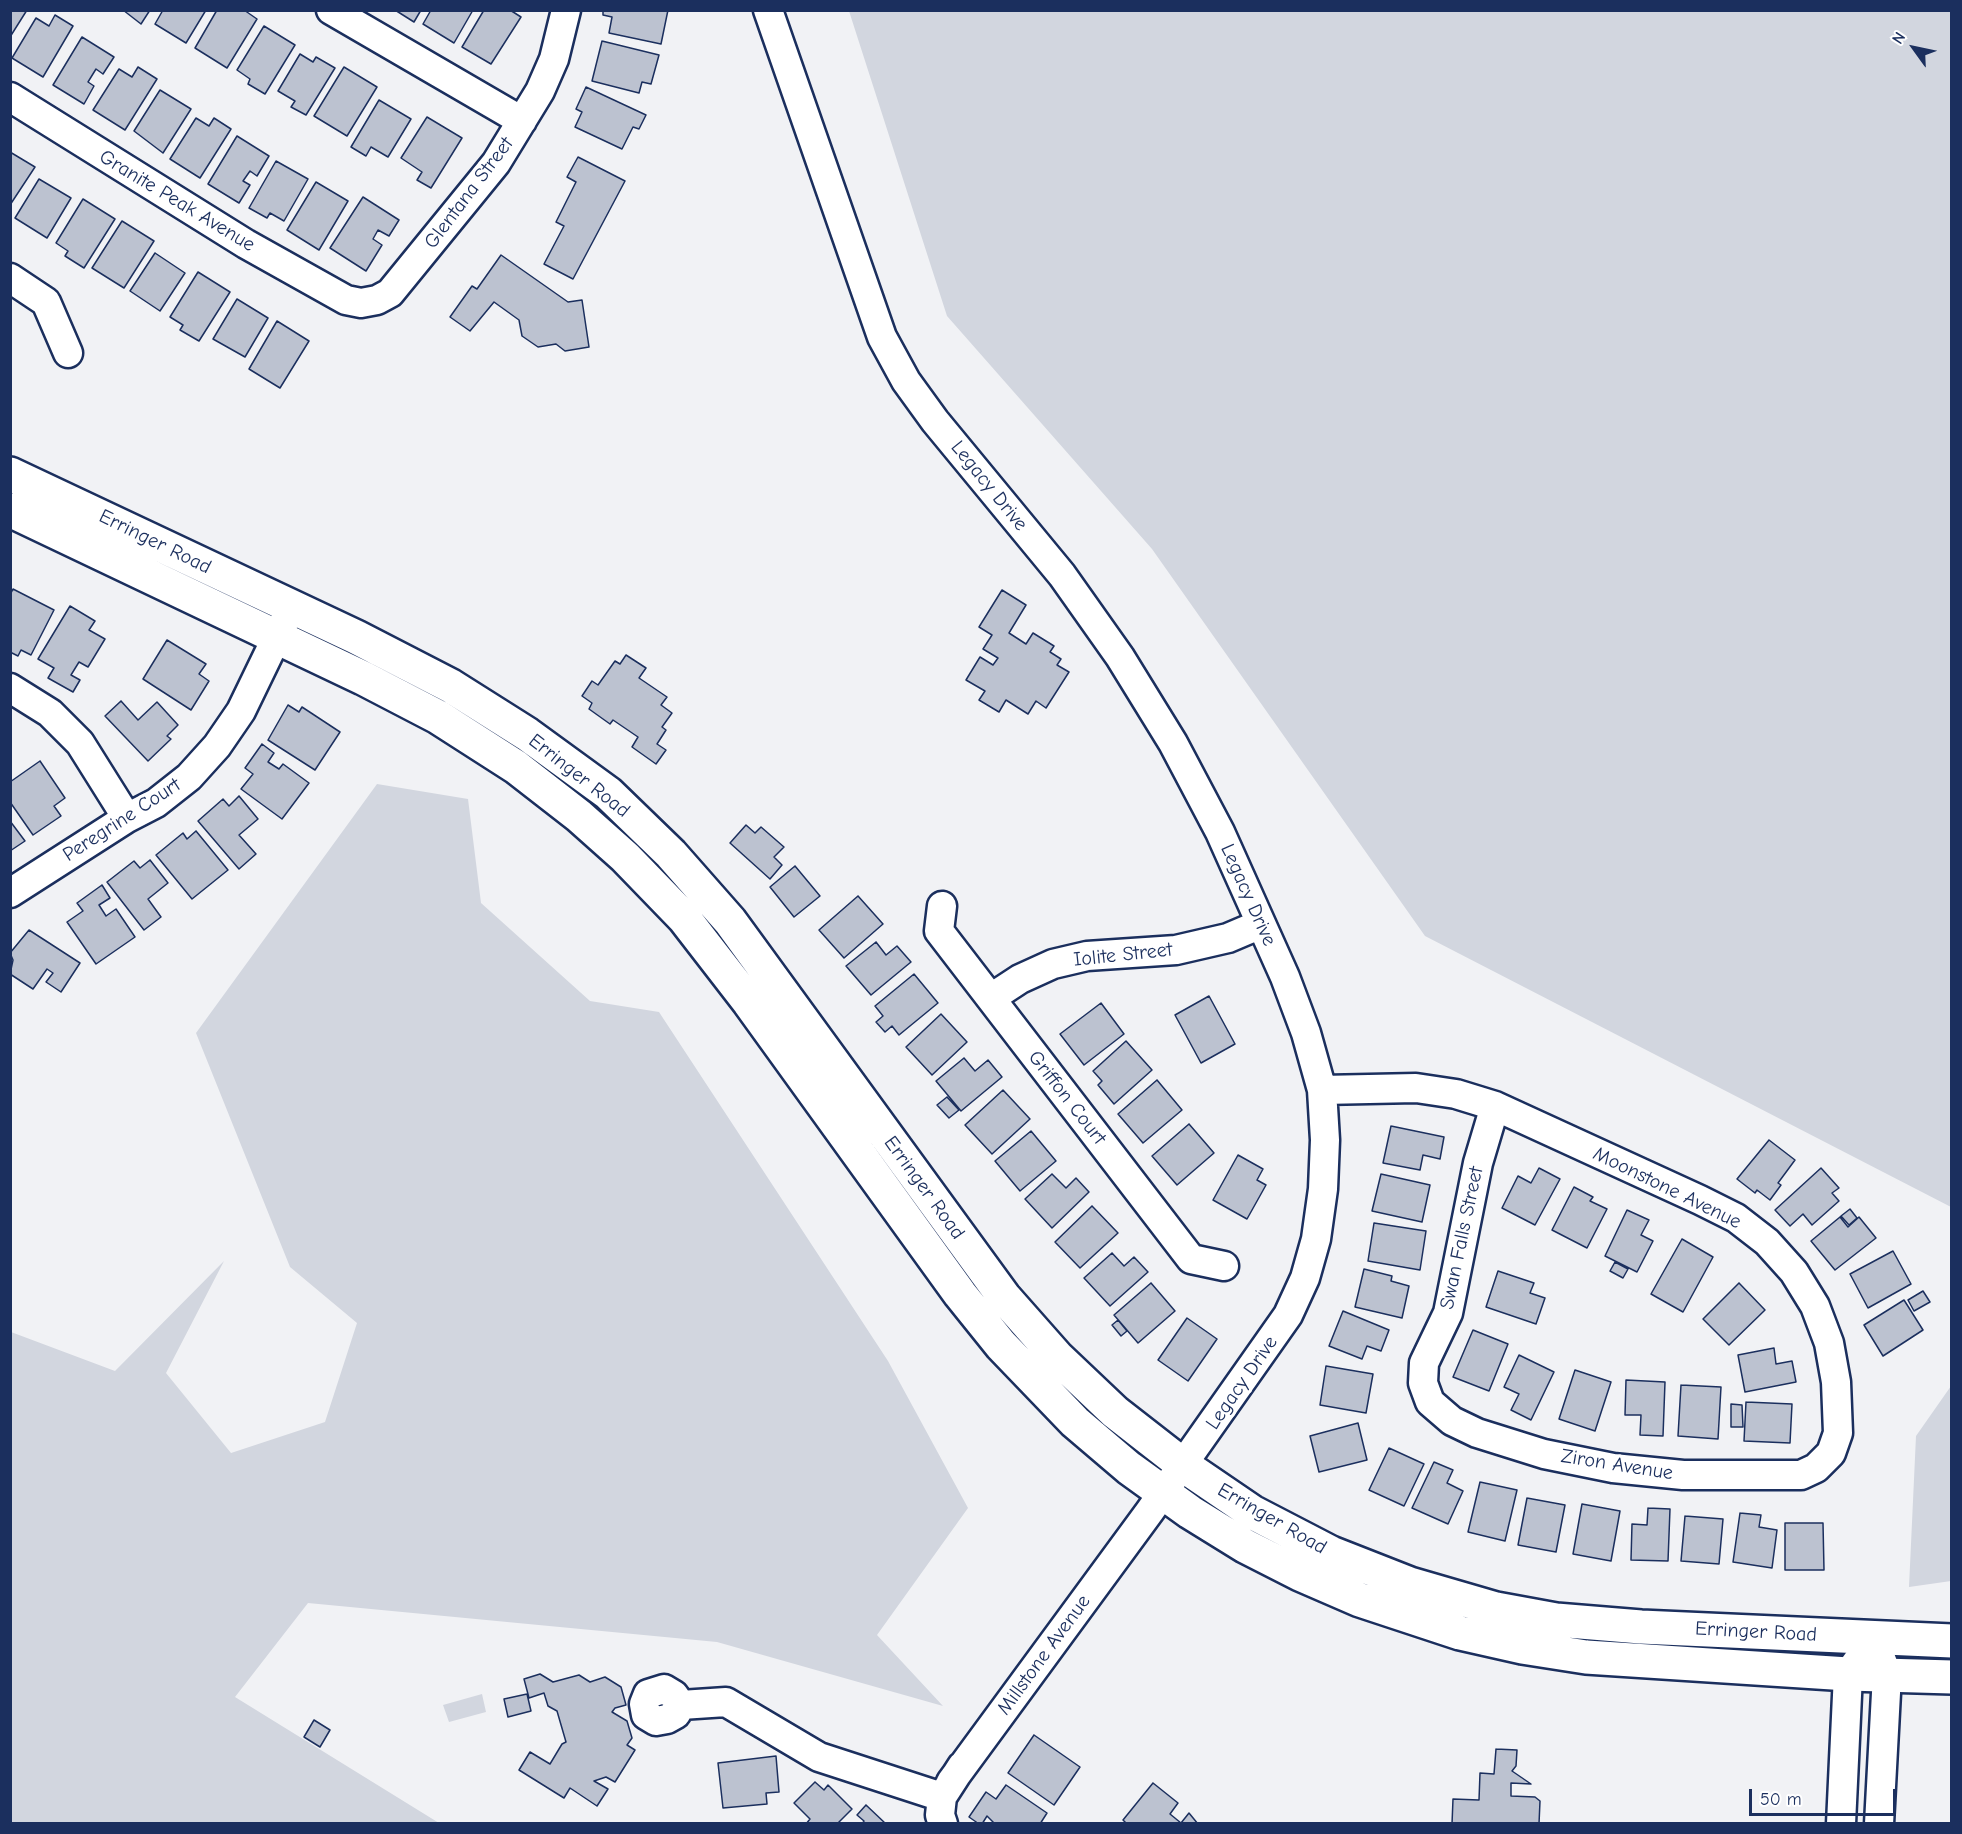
<!DOCTYPE html>
<html>
<head>
<meta charset="utf-8">
<style>
  body { margin:0 }
  #map { position:relative; width:1962px; height:1834px; overflow:hidden; background:#f1f2f5; font-family:"Comic Neue",sans-serif }
  canvas { display:block }
  .frame { position:absolute; inset:0; border:12px solid #1b2f5e; pointer-events:none }
  .north { position:absolute; left:1884px; top:18px; width:60px; height:60px; -webkit-text-stroke:4px #fff; paint-order:stroke; rotate:303deg; font-size:16px; font-weight:700; line-height:24px; text-align:center; color:#1b2f5e }
  .north::after { content:''; display:block; margin:auto; width:21px; height:27px; background:#1b2f5e; clip-path:polygon(50% 0,100% 100%,50% 72%,0 100%) }
  .scale { position:absolute; left:1749px; top:1789px; width:147px; height:27px; box-sizing:border-box; border:3px solid #1b2f5e; border-top:0; padding-left:8px; font-size:18px; line-height:21px; white-space:nowrap; color:#1b2f5e; -webkit-text-stroke:4px #fff; paint-order:stroke }
</style>
</head>
<body>
<div id="map">
<canvas width="1962" height="1834"></canvas>
<div class="frame"></div>
<div class="north">N</div>
<div class="scale">50 m</div>
</div>
<script>
const g = document.querySelector('canvas').getContext('2d');
g.lineJoin = 'round';
function paint(path, color) { g.fillStyle = color; g.fill(path, 'evenodd'); }
const shape = rows => new Path2D(rows.map(r => 'M' + r).join(''));
function stroke(path, color, width, dash) { g.strokeStyle = color; g.lineWidth = width; g.lineCap = dash ? 'butt' : 'round'; g.setLineDash(dash || []); g.stroke(path); }
function label(font, color, halo, rows, align = 'center') {
  g.font = font + ' "Comic Neue",sans-serif'; g.lineWidth = 6; g.setLineDash([]); g.textBaseline = 'middle'; g.strokeStyle = halo; g.fillStyle = color; for (const [text, x, y, turn = 0] of rows) {
    g.save(); g.translate(x, y); g.rotate((+turn || 0) * Math.PI / 180); g.textAlign = isNaN(turn) ? turn : align; if (halo) g.strokeText(text, 0, 0); g.fillText(text, 0, 0); g.restore();
  }
}
paint(shape([
  [849,11,1951,11,1951,1207,1425,936,1152,549,947,316],
  [377,784,468,799,481,903,590,1001,659,1012,888,1361,968,1508,877,1635,943,1706,717,1642,308,1603,235,1697,439,1823,11,1823,11,1332,115,1371,224,1261,166,1373,231,1453,325,1422,357,1323,290,1267,196,1033],
  [1951,1386,1951,1581,1909,1587,1916,1436],
  [482,1694,486,1712,449,1722,443,1705]
]), '#d2d6df');
const building = shape([
  [10,10,27,10,10,37,10,10],
  [123,10,150,10,141,24,123,10],
  [163,10,206,10,186,43,155,24,163,10],
  [217,10,244,10,257,19,227,68,195,48,217,10],
  [395,10,421,10,414,22,395,10],
  [431,10,473,10,454,43,423,24,431,10],
  [484,10,510,10,521,17,491,64,462,47,484,10],
  [603,10,668,10,661,44,609,33,612,17,603,15,603,10],
  [55,15,73,26,43,77,12,58,36,18,49,26,55,15],
  [264,26,295,45,265,94,248,84,250,79,237,70,264,26],
  [82,37,114,57,103,74,96,69,88,82,94,86,84,104,53,85,82,37],
  [602,41,659,55,651,84,642,82,639,93,592,81,602,41],
  [300,54,313,62,316,57,335,68,306,115,291,107,295,101,278,91,300,54],
  [138,67,157,79,125,130,93,110,119,69,132,77,138,67],
  [344,67,377,87,347,136,314,116,344,67],
  [586,87,646,115,639,129,633,127,622,149,575,127,582,112,576,109,586,87],
  [160,90,191,109,163,153,134,131,160,90],
  [379,100,411,119,388,157,371,147,366,156,351,147,379,100],
  [427,117,462,138,431,188,417,180,422,172,401,158,427,117],
  [196,118,209,126,214,118,231,129,200,178,170,159,196,118],
  [237,136,269,156,257,176,250,171,243,181,250,185,239,203,208,184,237,136],
  [10,152,35,167,10,205,10,152],
  [578,157,625,181,573,279,544,264,564,226,556,222,576,182,567,177,578,157],
  [276,161,308,179,284,221,270,213,267,218,249,208,276,161],
  [39,179,71,198,47,238,15,218,39,179],
  [316,182,348,201,319,250,287,230,316,182],
  [363,197,399,220,389,236,378,230,373,239,382,245,366,271,330,248,363,197],
  [83,199,115,219,84,268,65,256,68,251,56,243,83,199],
  [122,221,154,241,124,288,92,268,122,221],
  [155,253,185,273,160,311,130,291,155,253],
  [501,255,568,302,582,300,589,347,565,351,556,344,538,347,522,336,519,320,494,302,470,331,450,317,472,286,477,289,501,255],
  [198,272,230,292,199,341,180,330,183,325,170,317,198,272],
  [237,299,268,318,245,357,213,339,237,299],
  [277,321,309,341,280,388,249,369,277,321],
  [13,589,54,610,31,655,21,650,18,656,10,652,10,595,13,589],
  [1002,590,1026,605,1009,633,1026,644,1033,633,1054,646,1050,652,1061,659,1057,665,1069,672,1046,708,1036,701,1028,714,1006,700,999,712,979,700,985,691,966,680,980,657,993,665,998,658,983,649,992,635,979,627,1002,590],
  [70,606,95,621,89,630,105,639,88,667,79,662,71,675,80,680,73,692,48,678,54,668,38,659,70,606],
  [167,640,206,664,199,674,209,681,191,710,143,679,167,640],
  [626,655,646,668,639,678,667,697,661,705,672,713,662,727,666,730,657,744,666,750,656,764,632,747,638,737,613,720,610,724,589,709,592,703,582,696,592,681,598,685,615,661,620,664,626,655],
  [121,701,138,720,157,702,178,725,167,736,171,739,148,761,105,716,121,701],
  [288,705,299,712,302,707,340,732,315,770,268,740,288,705],
  [262,744,274,753,268,762,279,769,283,764,309,783,282,819,241,789,253,774,245,768,262,744],
  [40,761,65,798,54,806,61,816,33,835,10,802,10,782,40,761],
  [239,796,258,819,239,835,256,854,239,869,198,821,223,799,229,806,239,796],
  [10,821,25,841,10,851,10,821],
  [746,825,755,833,761,827,784,847,774,857,782,865,770,879,730,843,746,825],
  [196,831,228,870,192,899,156,855,183,833,187,839,196,831],
  [150,860,168,883,148,899,161,917,144,930,107,882,134,861,140,868,150,860],
  [795,866,820,896,794,917,770,887,795,866],
  [102,885,110,898,99,905,106,916,116,909,135,937,96,964,67,922,83,911,77,903,102,885],
  [858,896,883,924,844,958,819,930,858,896],
  [29,930,80,963,61,992,46,982,53,973,47,969,33,989,10,974,13,960,10,953,29,930],
  [876,942,886,955,897,946,911,962,871,995,846,966,876,942],
  [914,974,938,1003,899,1035,892,1026,885,1032,876,1022,883,1016,875,1006,914,974],
  [1209,996,1235,1044,1201,1063,1175,1015,1209,996],
  [1101,1003,1124,1034,1084,1065,1060,1034,1101,1003],
  [941,1014,967,1042,932,1075,906,1047,941,1014],
  [1126,1041,1152,1070,1114,1104,1098,1085,1102,1081,1093,1071,1126,1041],
  [964,1058,975,1071,988,1060,1002,1077,961,1111,936,1081,964,1058],
  [1157,1080,1182,1110,1143,1143,1118,1114,1157,1080],
  [1003,1090,1030,1119,992,1154,965,1125,1003,1090],
  [947,1097,959,1110,949,1118,937,1105,947,1097],
  [1189,1124,1214,1153,1177,1185,1152,1156,1189,1124],
  [1391,1126,1444,1137,1440,1159,1423,1155,1420,1170,1383,1163,1391,1126],
  [1031,1131,1056,1161,1020,1191,995,1161,1031,1131],
  [1769,1140,1795,1160,1778,1183,1781,1185,1770,1200,1757,1190,1755,1193,1737,1179,1769,1140],
  [1238,1155,1263,1169,1257,1180,1266,1185,1247,1219,1213,1200,1238,1155],
  [1539,1168,1560,1179,1535,1225,1502,1208,1518,1176,1531,1183,1539,1168],
  [1821,1168,1839,1188,1832,1193,1839,1201,1812,1225,1803,1214,1790,1226,1775,1210,1821,1168],
  [1052,1174,1066,1188,1076,1178,1089,1192,1052,1228,1025,1199,1052,1174],
  [1381,1174,1430,1185,1422,1222,1372,1211,1381,1174],
  [1574,1187,1593,1197,1590,1201,1607,1209,1587,1248,1552,1230,1574,1187],
  [1092,1206,1118,1233,1080,1268,1055,1242,1092,1206],
  [1850,1209,1857,1218,1849,1225,1841,1216,1850,1209],
  [1627,1210,1649,1220,1641,1235,1653,1241,1637,1272,1605,1256,1627,1210],
  [1840,1217,1848,1227,1859,1217,1876,1238,1835,1270,1811,1241,1840,1217],
  [1374,1223,1426,1231,1420,1270,1368,1261,1374,1223],
  [1682,1239,1713,1257,1683,1312,1651,1294,1682,1239],
  [1893,1251,1911,1284,1868,1308,1850,1274,1893,1251],
  [1112,1253,1124,1266,1134,1257,1148,1272,1110,1306,1084,1278,1112,1253],
  [1615,1262,1628,1269,1623,1278,1610,1271,1615,1262],
  [1364,1269,1392,1276,1391,1281,1409,1286,1402,1318,1355,1307,1364,1269],
  [1498,1271,1534,1283,1530,1293,1545,1298,1536,1324,1486,1307,1498,1271],
  [1151,1283,1175,1311,1138,1343,1114,1315,1151,1283],
  [1739,1283,1765,1310,1729,1345,1703,1319,1739,1283],
  [1923,1291,1930,1302,1914,1311,1908,1300,1923,1291],
  [1904,1300,1923,1330,1883,1356,1864,1325,1904,1300],
  [1343,1311,1389,1330,1381,1351,1367,1346,1362,1359,1329,1346,1343,1311],
  [1187,1318,1217,1339,1188,1381,1158,1360,1187,1318],
  [1118,1320,1127,1331,1121,1336,1112,1325,1118,1320],
  [1473,1330,1508,1344,1489,1391,1453,1377,1473,1330],
  [1774,1348,1776,1364,1792,1361,1796,1382,1745,1392,1738,1355,1774,1348],
  [1519,1355,1554,1372,1531,1420,1511,1410,1519,1394,1504,1387,1519,1355],
  [1326,1366,1373,1374,1366,1413,1320,1405,1326,1366],
  [1575,1370,1611,1382,1595,1431,1559,1419,1575,1370],
  [1626,1380,1665,1382,1663,1436,1640,1435,1641,1415,1625,1415,1626,1380],
  [1681,1385,1721,1387,1718,1439,1678,1436,1681,1385],
  [1746,1402,1792,1404,1790,1443,1744,1441,1746,1402],
  [1731,1404,1742,1405,1743,1427,1731,1427,1731,1404],
  [1358,1423,1367,1460,1319,1472,1310,1436,1358,1423],
  [1389,1448,1424,1464,1404,1506,1369,1490,1389,1448],
  [1434,1462,1453,1470,1447,1483,1463,1491,1448,1524,1412,1508,1434,1462],
  [1480,1482,1517,1490,1505,1541,1468,1532,1480,1482],
  [1527,1498,1565,1505,1556,1552,1518,1545,1527,1498],
  [1582,1504,1620,1511,1611,1561,1573,1554,1582,1504],
  [1648,1508,1670,1509,1668,1561,1631,1560,1632,1524,1647,1525,1648,1508],
  [1740,1513,1761,1515,1759,1527,1777,1530,1772,1568,1733,1562,1740,1513],
  [1685,1516,1723,1519,1719,1564,1681,1561,1685,1516],
  [1785,1523,1823,1523,1824,1570,1785,1570,1785,1523],
  [540,1674,553,1682,579,1675,590,1682,605,1677,621,1687,626,1705,615,1708,612,1712,627,1721,632,1738,627,1745,635,1750,615,1782,606,1777,594,1781,608,1789,597,1806,570,1788,564,1798,519,1770,530,1752,550,1764,562,1744,566,1742,557,1711,548,1706,544,1693,529,1698,524,1679,540,1674],
  [527,1694,531,1711,508,1717,504,1699,527,1694],
  [314,1720,330,1730,320,1747,304,1737,314,1720],
  [1034,1735,1080,1767,1054,1805,1008,1773,1034,1735],
  [1496,1749,1517,1750,1516,1766,1512,1771,1531,1784,1511,1783,1511,1796,1535,1797,1540,1801,1539,1824,1452,1824,1453,1799,1479,1800,1480,1773,1494,1774,1496,1749],
  [776,1756,779,1792,766,1793,767,1804,723,1808,718,1763,776,1756],
  [815,1782,824,1790,828,1785,852,1809,837,1824,806,1824,810,1819,794,1803,815,1782],
  [1153,1783,1178,1803,1170,1814,1181,1823,1189,1813,1198,1824,1127,1824,1123,1820,1153,1783],
  [1006,1785,1047,1813,1040,1824,995,1824,987,1816,982,1824,979,1824,969,1817,986,1792,996,1799,1006,1785],
  [866,1805,886,1824,862,1824,864,1821,857,1815,866,1805]
]);
paint(building, '#bcc2d0');
stroke(building, '#1b2f5e', 1.5);
const minor = shape([
  [331,10,522,121],
  [768,10,882,337,906,381,935,421,1062,575,1120,657,1173,743,1220,832,1285,977,1306,1033,1322,1090,1325,1140,1323,1189,1316,1239,1305,1278,1288,1315,1150,1511,951,1782],
  [10,97,246,244,346,300,361,303,377,300,390,293,496,163,540,91,554,59,566,10],
  [10,278,46,302,68,353],
  [10,688,50,713,80,743,127,818],
  [10,893,127,818,156,803,189,777,217,746,241,711,287,616],
  [942,906,939,931,1191,1259,1224,1266],
  [991,998,1020,979,1053,964,1087,956,1176,950,1228,938,1261,924],
  [1322,1090,1416,1088,1456,1094,1495,1106,1700,1200,1736,1218,1767,1242,1794,1272,1815,1306,1829,1343,1836,1382,1838,1433,1831,1453,1816,1468,1801,1475,1683,1475,1613,1468,1544,1454,1477,1433,1452,1421,1430,1402,1423,1383,1424,1363,1448,1313,1478,1163,1495,1106],
  [681,1705,676,1714,667,1719,656,1721,646,1715,644,1704,648,1694,664,1689,674,1695,681,1705,726,1702,819,1757,942,1797],
  [943,1824,940,1815,942,1797,962,1766],
  [1841,1824,1848,1674,1874,1638],
  [1879,1824,1887,1674,1879,1653]
]);
const major = shape([
  [10,474,356,637,451,686,527,734,608,793,671,854,730,921,1004,1297,1057,1357,1115,1412,1183,1465,1252,1512,1331,1553,1410,1584,1496,1609,1556,1620,1641,1627,1952,1641],
  [10,510,363,678,438,717,516,767,579,816,625,857,684,918,749,1002,960,1294,1001,1345,1075,1422,1129,1468,1190,1512,1245,1546,1300,1574,1360,1600,1460,1633,1522,1647,1586,1657,1848,1674,1952,1677]
]);
stroke(minor, '#1b2f5e', 33);
stroke(major, '#1b2f5e', 38);
stroke(minor, '#fff', 28);
stroke(major, '#fff', 33);
label('20px', '#1b2f5e', '#fff', [
  ["Glentana Street",469,193,-53],
  ["Granite Peak Avenue",177,201,31],
  ["Legacy Drive",989,486,51],
  ["Erringer Road",155,542,26],
  ["Erringer Road",579,776,38],
  ["Peregrine Court",122,820,-33],
  ["Legacy Drive",1248,895,66],
  ["Iolite Street",1123,955,-6],
  ["Griffon Court",1067,1098,52],
  ["Erringer Road",924,1188,54],
  ["Moonstone Avenue",1667,1188,26],
  ["Swan Falls Street",1462,1238,-78],
  ["Legacy Drive",1242,1383,-55],
  ["Ziron Avenue",1617,1465,9],
  ["Erringer Road",1272,1519,30],
  ["Erringer Road",1756,1632,3],
  ["Millstone Avenue",1044,1655,-54]
]);
</script>
</body>
</html>
